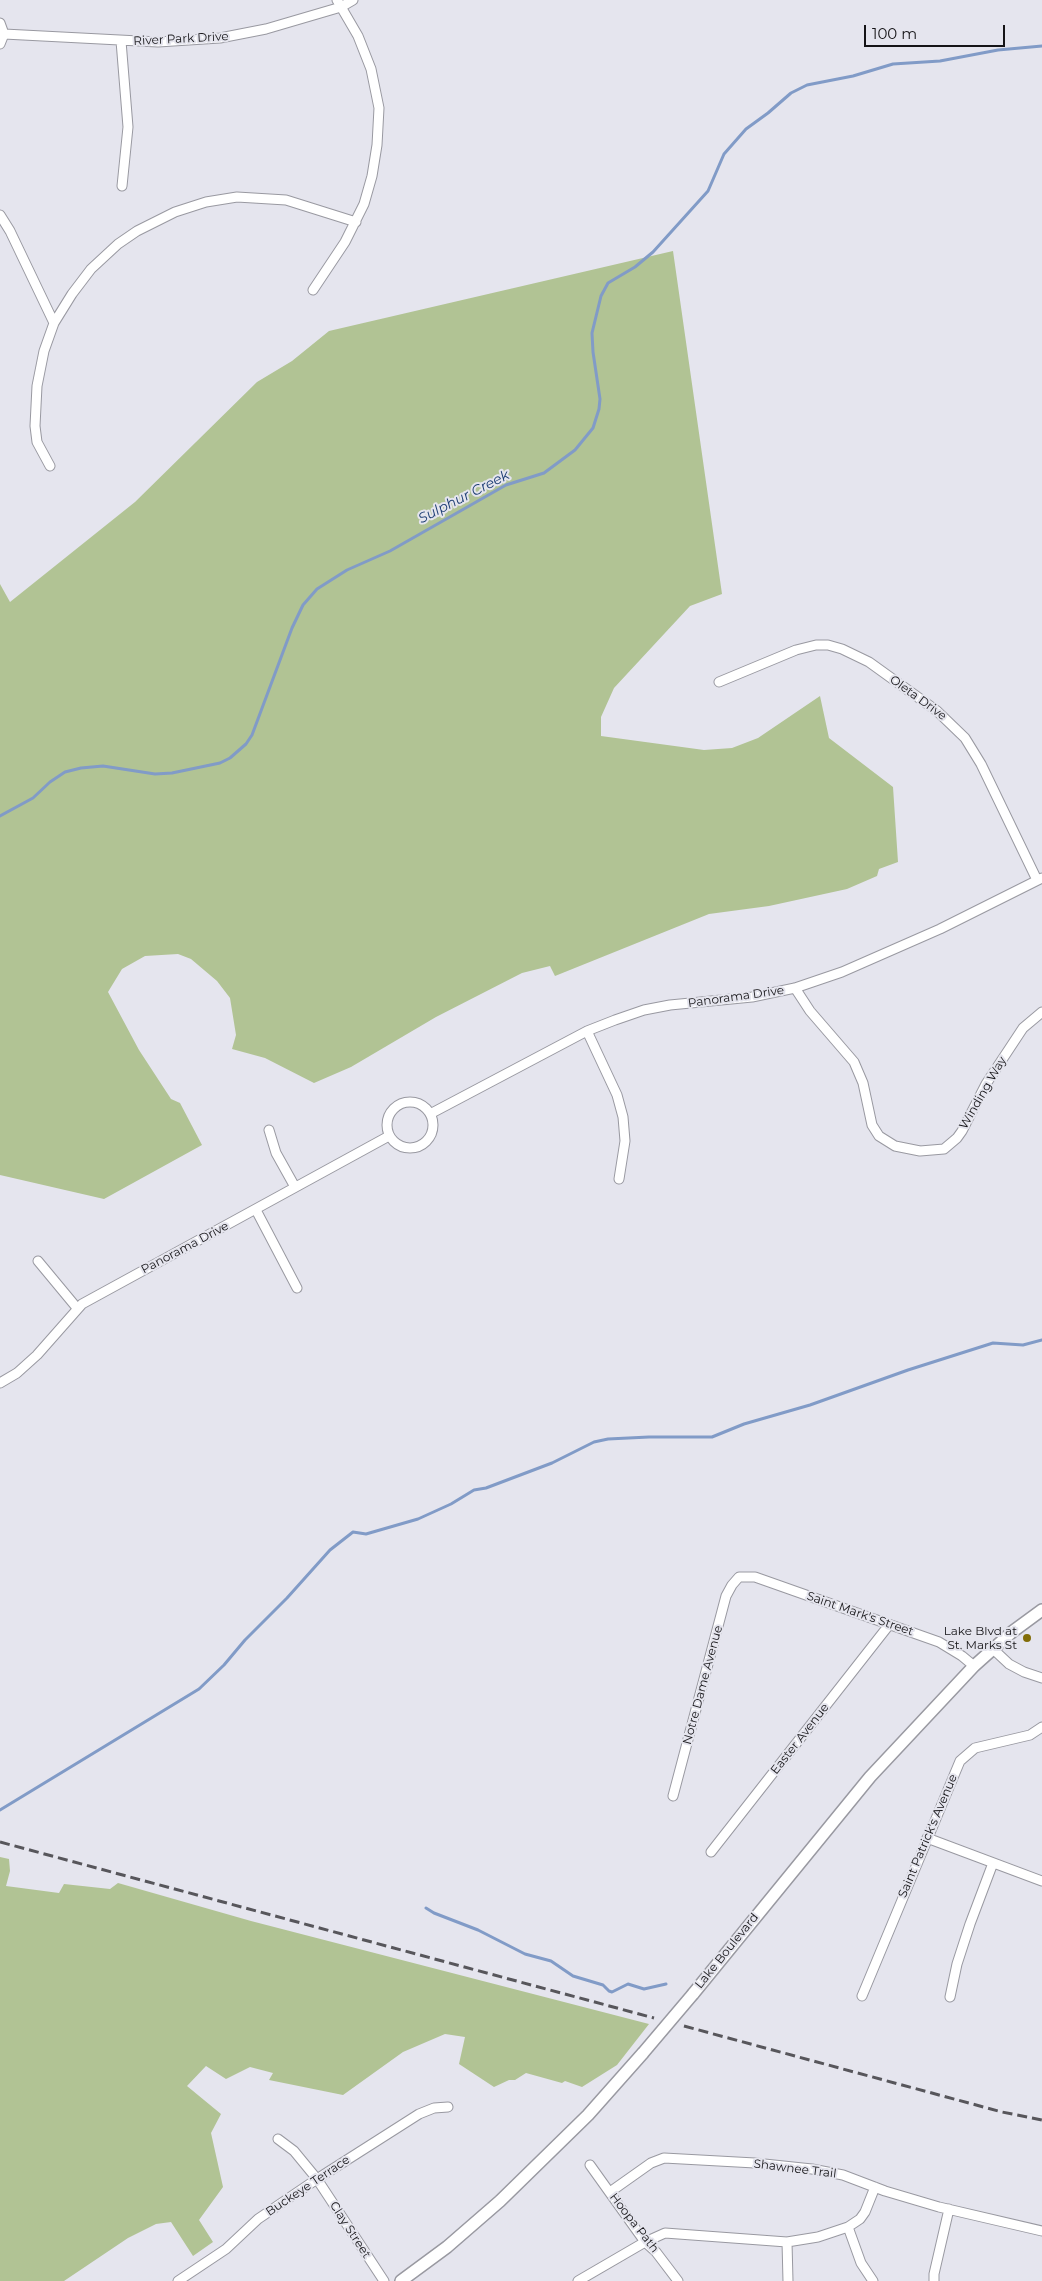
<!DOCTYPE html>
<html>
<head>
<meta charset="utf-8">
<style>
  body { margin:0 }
  #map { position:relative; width:1042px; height:2281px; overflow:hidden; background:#e5e5ee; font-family:Montserrat,sans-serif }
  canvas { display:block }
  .scale { position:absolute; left:864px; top:25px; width:141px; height:22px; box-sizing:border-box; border:2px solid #151417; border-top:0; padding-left:6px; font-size:15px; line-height:18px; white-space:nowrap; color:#151417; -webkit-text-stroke:4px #e5e5ee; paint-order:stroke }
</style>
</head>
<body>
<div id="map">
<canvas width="1042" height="2281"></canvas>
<div class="scale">100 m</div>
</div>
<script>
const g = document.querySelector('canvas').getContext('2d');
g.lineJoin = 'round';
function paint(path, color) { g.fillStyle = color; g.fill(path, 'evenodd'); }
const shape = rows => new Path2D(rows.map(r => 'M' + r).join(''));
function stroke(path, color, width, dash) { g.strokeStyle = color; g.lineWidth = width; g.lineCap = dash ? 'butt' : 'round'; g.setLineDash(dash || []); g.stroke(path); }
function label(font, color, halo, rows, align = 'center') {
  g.font = font + ' Montserrat,sans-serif'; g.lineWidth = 4; g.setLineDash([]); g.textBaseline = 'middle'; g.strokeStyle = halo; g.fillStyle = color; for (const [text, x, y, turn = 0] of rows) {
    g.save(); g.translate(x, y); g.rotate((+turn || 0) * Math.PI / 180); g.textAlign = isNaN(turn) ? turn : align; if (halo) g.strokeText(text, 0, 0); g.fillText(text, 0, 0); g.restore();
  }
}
paint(shape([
  [673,251,722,594,690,606,614,688,601,717,601,736,704,750,732,748,758,738,820,696,829,738,893,787,898,862,879,869,877,876,847,889,769,906,709,914,555,976,550,966,522,973,436,1017,351,1067,314,1083,265,1058,232,1049,236,1035,230,998,217,981,191,959,178,954,145,956,122,969,108,992,139,1050,171,1099,180,1103,202,1145,104,1199,0,1175,0,584,10,602,135,502,257,382,292,361,329,331],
  [0,1857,9,1859,10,1871,6,1886,59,1893,64,1884,110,1889,118,1883,251,1921,649,2024,617,2065,582,2087,565,2081,562,2083,526,2073,515,2080,509,2080,494,2087,459,2064,465,2037,445,2034,403,2052,343,2095,269,2080,273,2073,250,2067,226,2079,206,2066,187,2086,221,2114,211,2133,223,2187,199,2220,213,2242,193,2256,171,2222,156,2224,128,2238,64,2281,0,2281]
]), '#b1c394');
stroke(shape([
  [0,816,33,798,50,782,65,772,81,768,103,766,155,774,172,773,220,763,230,758,246,744,252,735,292,628,303,605,317,589,347,570,390,551,506,485,544,473,575,450,593,428,599,409,600,399,593,352,592,333,601,296,608,283,635,267,653,252,708,191,724,154,746,129,768,113,791,93,807,85,853,76,893,64,940,61,998,50,1042,46],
  [0,1810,199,1689,224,1665,245,1640,287,1598,330,1550,353,1532,366,1534,418,1519,451,1504,474,1490,486,1488,552,1463,594,1442,608,1439,649,1437,712,1437,744,1424,810,1405,908,1370,993,1343,1023,1345,1042,1340],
  [426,1908,434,1913,478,1930,525,1954,551,1961,573,1976,603,1985,609,1991,612,1992,628,1984,644,1989,666,1984]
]), '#819bc7', 3);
const minor = shape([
  [0,23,4,34,0,44],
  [4,34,158,42,220,38,266,29,341,7,353,0],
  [121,41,128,127,122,186],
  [0,215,10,231,54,323],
  [313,290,345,242,364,204,372,176,377,145,379,108,371,69,358,36,337,0],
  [50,466,37,442,35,426,37,386,44,351,54,323,72,294,91,269,118,244,137,231,175,212,206,202,237,197,286,200,356,222],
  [719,682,796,650,816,645,828,645,842,649,869,662,937,711,965,738,981,764,1037,880],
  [795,988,810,1011,854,1062,863,1083,872,1125,879,1136,895,1146,920,1151,944,1149,957,1138,962,1131,986,1084,1023,1028,1042,1012],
  [587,1031,617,1095,623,1117,625,1141,619,1179],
  '387 1125a23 23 0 1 1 46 0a23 23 0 1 1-46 0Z',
  [430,1114,587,1031,615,1020,644,1010,670,1005,752,997,795,988,842,972,940,929,1042,878],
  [269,1130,276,1153,295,1187],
  [256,1210,297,1288],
  [38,1261,77,1308],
  [0,1383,17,1373,37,1355,82,1304,389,1136],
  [993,1649,1009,1664,1024,1672,1042,1678],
  [673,1796,726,1596,732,1585,739,1577,755,1577,939,1642,962,1656,974,1666],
  [927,1838,1042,1881],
  [711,1852,889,1625],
  [862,1996,960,1761,975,1748,1030,1735,1042,1727],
  [950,1997,957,1964,970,1924,993,1863],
  [278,2139,294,2151,317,2179,384,2281],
  [590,2165,645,2242,656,2252,678,2281],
  [610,2192,651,2163,664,2158,755,2163,812,2169,843,2175,885,2191,939,2207,1042,2231],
  [848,2227,861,2263,873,2281],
  [787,2242,788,2281],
  [178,2281,226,2249,258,2219,317,2179,419,2114,434,2108,448,2107],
  [578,2281,645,2242,665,2233,787,2242,818,2237,848,2227,860,2219,865,2212,875,2187],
  [934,2281,934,2274,949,2209]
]);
const secondary = shape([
  [693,1994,870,1777,974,1666,1012,1632,1042,1610],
  [401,2281,447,2247,500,2201,588,2115,643,2053]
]);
stroke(minor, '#9999a1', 11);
stroke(secondary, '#9999a1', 14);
stroke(minor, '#fff', 9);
stroke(secondary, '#fff', 11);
stroke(shape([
  [0,1842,654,2018],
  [684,2026,1002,2112,1042,2120]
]), '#57565b', 3, [10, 5]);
const secondaryBridge = shape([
  [643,2053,693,1994]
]);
stroke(secondaryBridge, '#9999a1', 14, []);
stroke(secondaryBridge, '#fff', 11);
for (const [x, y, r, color] of [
  [1027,1638,5,"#826d08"]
]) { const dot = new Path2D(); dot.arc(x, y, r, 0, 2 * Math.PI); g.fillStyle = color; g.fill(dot); stroke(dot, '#e5e5ee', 2); }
label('12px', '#151417', '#e5e5ee', [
  ["River Park Drive",181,39,-3],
  ["Oleta Drive",918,698,36],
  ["Panorama Drive",736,997,-8],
  ["Winding Way",983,1093,-60],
  ["Panorama Drive",185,1248,-28],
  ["Saint Mark's Street",860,1614,19],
  ["Notre Dame Avenue",703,1685,-75],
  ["Easter Avenue",800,1739,-52],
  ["Saint Patrick's Avenue",928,1836,-67],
  ["Lake Boulevard",727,1951,-51],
  ["Shawnee Trail",795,2169,7],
  ["Buckeye Terrace",308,2186,-34],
  ["Hoopa Path",634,2223,52],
  ["Clay Street",350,2230,57]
]);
label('12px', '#151417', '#e5e5ee', [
  ["Lake Blvd at",1017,1631],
  ["St. Marks St",1017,1645]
], 'right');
label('italic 14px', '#1b3c72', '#e5e5ee', [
  ["Sulphur Creek",464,497,-27]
]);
</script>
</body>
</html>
